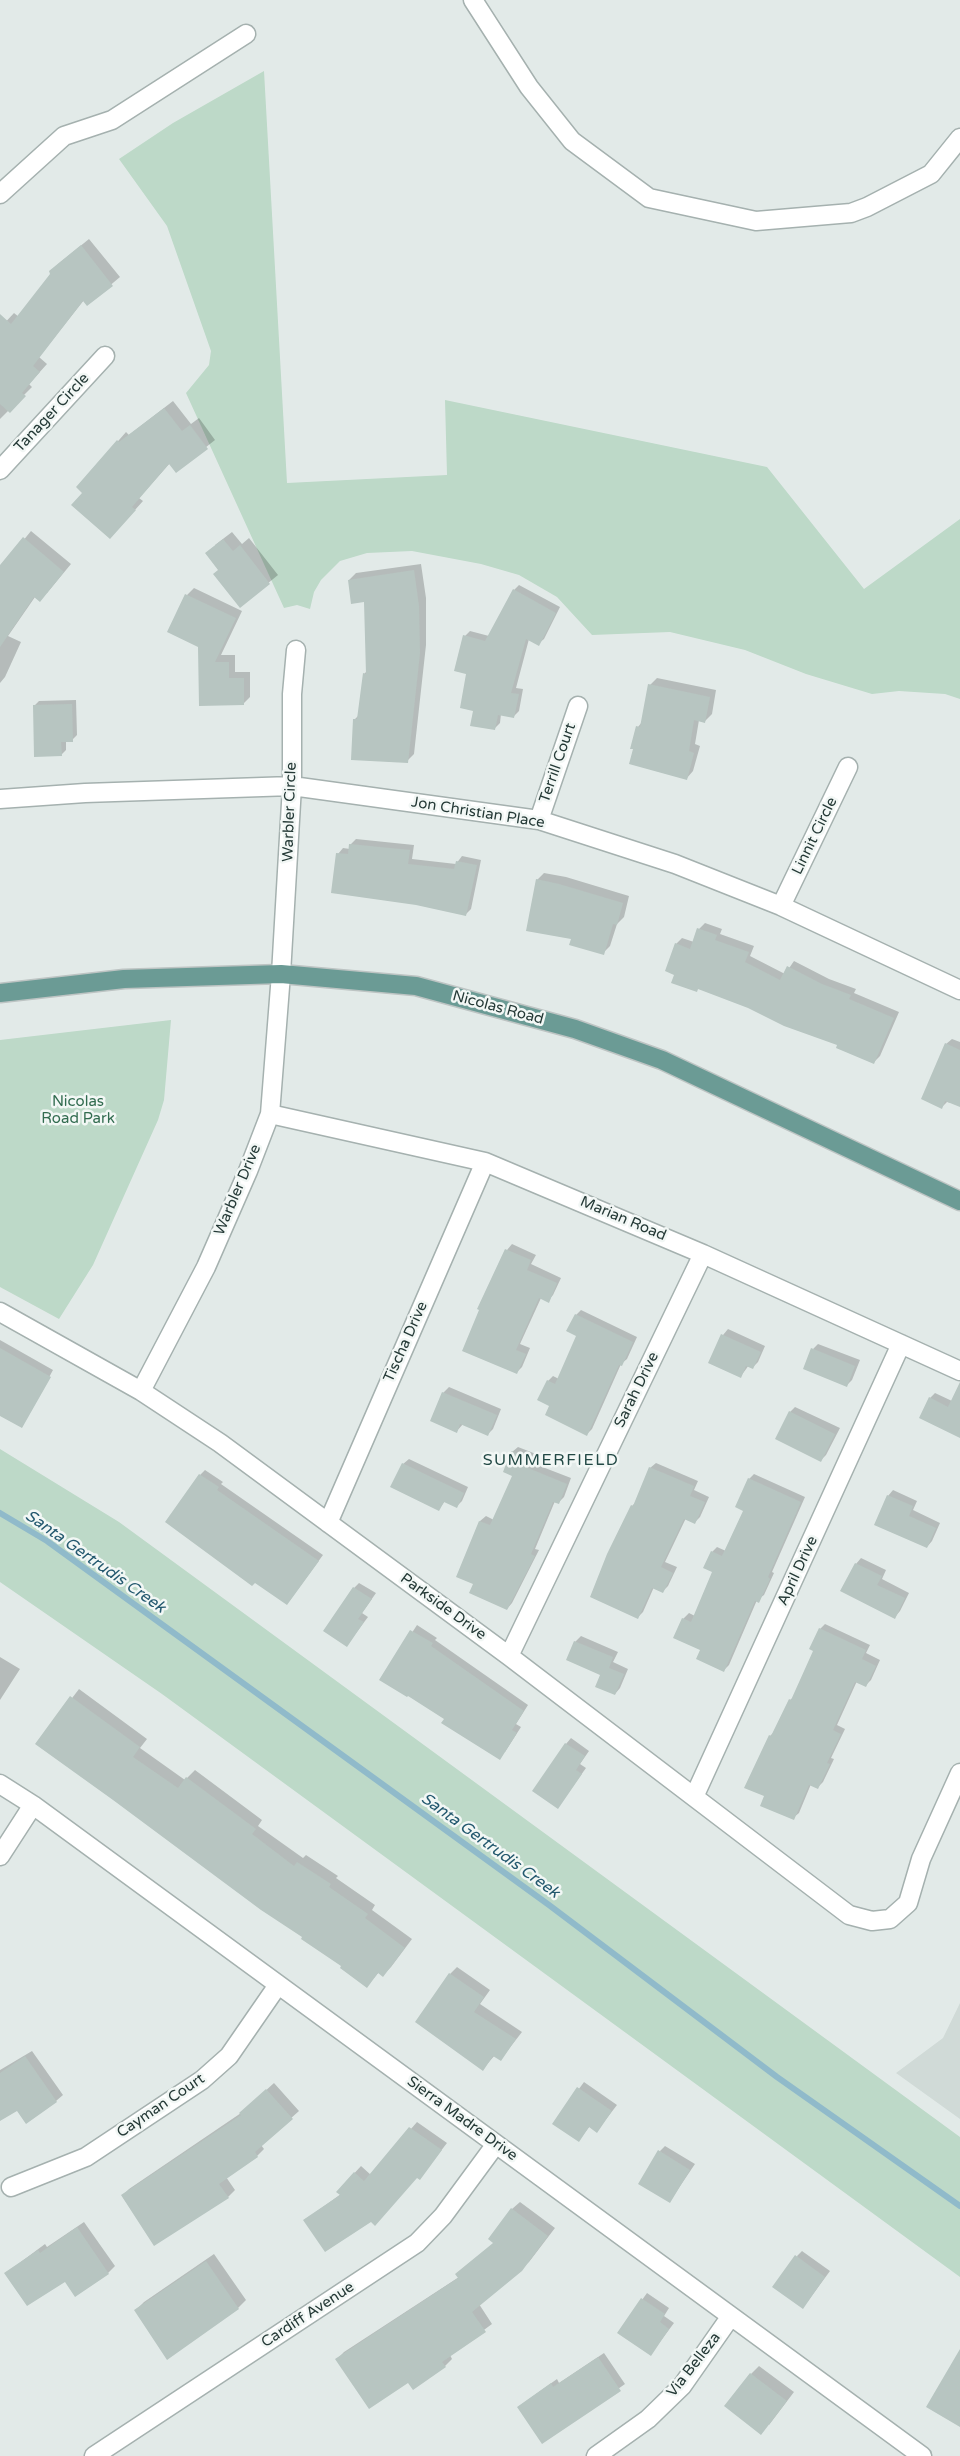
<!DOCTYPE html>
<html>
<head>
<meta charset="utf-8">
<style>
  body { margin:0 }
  canvas { display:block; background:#e2eae8 }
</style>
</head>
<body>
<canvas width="960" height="2456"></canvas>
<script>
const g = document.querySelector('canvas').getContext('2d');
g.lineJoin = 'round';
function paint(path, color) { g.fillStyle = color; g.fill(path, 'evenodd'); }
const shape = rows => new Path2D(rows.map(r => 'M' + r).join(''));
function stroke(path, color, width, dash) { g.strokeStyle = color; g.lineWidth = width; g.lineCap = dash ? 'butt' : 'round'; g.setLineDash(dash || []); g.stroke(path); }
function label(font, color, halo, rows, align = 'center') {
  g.font = font + ' "Varela Round",sans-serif'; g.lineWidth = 5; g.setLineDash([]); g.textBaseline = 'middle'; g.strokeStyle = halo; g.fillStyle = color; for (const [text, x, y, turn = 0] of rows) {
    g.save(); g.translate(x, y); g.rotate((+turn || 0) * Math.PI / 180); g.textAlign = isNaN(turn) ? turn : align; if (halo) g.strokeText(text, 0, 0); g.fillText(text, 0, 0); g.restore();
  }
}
paint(shape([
  [960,2003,960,2119,896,2073,943,2038]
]), '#d0dad7');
paint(shape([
  [264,71,287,483,447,475,445,400,767,467,864,589,960,519,960,699,945,694,899,691,872,694,806,674,745,650,670,632,592,635,557,597,519,575,481,564,412,551,367,553,340,561,321,580,314,592,310,609,297,605,284,608,186,393,209,365,211,351,167,226,119,159,173,123],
  [171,1020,164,1100,158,1120,93,1265,59,1319,0,1287,0,1040],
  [0,1449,119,1522,960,2137,960,2277,162,1694,0,1582]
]), '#bdd9c8');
paint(shape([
  [89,239,120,277,88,304,84,300,39,357,47,364,29,384,32,387,0,419,0,328,14,313,19,317,58,264],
  [173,401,191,424,199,418,215,440,176,471,170,463,139,498,143,501,118,529,78,487,126,432,129,435],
  [31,531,71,564,47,593,35,597,8,636,21,642,5,677,0,683,0,569],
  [232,532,242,544,249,538,278,575,240,606,219,570,215,545],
  [421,564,426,598,426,645,414,754,407,761,354,720,359,715,364,674,367,671,366,601,349,580,356,573],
  [519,585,560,607,544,639,538,644,529,639,516,688,523,689,519,711,514,716,501,714,500,723,494,729,475,710,468,673,465,636,470,631,489,636,514,590],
  [194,588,242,611,221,655,235,655,235,672,250,672,250,697,243,704,200,646,187,595],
  [657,678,716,690,712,714,705,721,699,720,695,744,700,746,693,771,687,778,638,727,642,722,650,685],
  [76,700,77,735,72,740,66,740,66,750,61,755,34,706,39,701],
  [356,839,414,845,412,859,456,864,462,856,481,860,471,909,466,914,338,854,343,848,350,849,350,845],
  [544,873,566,877,629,896,624,917,617,924,610,946,603,953,573,938,537,880],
  [705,923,722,929,720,934,754,946,750,956,785,974,794,961,829,979,856,989,854,993,899,1012,880,1056,874,1062,839,1044,676,974,676,944,682,938,694,942,699,929],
  [952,1039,960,1042,960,1105,947,1102,942,1107,946,1044],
  [512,1244,536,1255,531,1264,561,1278,553,1295,548,1301,541,1298,520,1344,530,1348,522,1367,516,1373,479,1309,507,1250],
  [581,1310,637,1337,627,1359,621,1364,592,1429,587,1434,551,1406,548,1381,553,1376,559,1379,578,1335,576,1315],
  [728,1329,765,1346,758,1362,753,1367,749,1365,741,1376,710,1362,723,1335],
  [0,1340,53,1370,22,1427,0,1415],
  [818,1344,860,1360,852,1380,847,1385,813,1349],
  [449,1387,501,1409,493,1429,488,1434,463,1424,457,1431,443,1393],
  [935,1393,952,1401,960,1396,960,1437,930,1398],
  [795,1407,840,1428,826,1455,821,1460,790,1412],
  [518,1447,536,1454,532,1463,571,1478,564,1497,558,1503,555,1501,535,1549,539,1550,512,1603,507,1609,475,1583,458,1576,480,1521,486,1516,494,1520,514,1475,512,1452],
  [409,1459,468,1487,462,1501,457,1506,445,1501,439,1509,403,1464],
  [656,1463,698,1481,694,1490,709,1497,700,1517,695,1522,686,1518,665,1562,677,1567,668,1586,663,1591,654,1587,643,1612,638,1617,632,1506,636,1502,650,1468],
  [205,1470,223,1482,221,1484,323,1555,287,1604,255,1581,200,1475],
  [754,1474,805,1497,772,1572,774,1573,764,1595,757,1600,729,1665,724,1670,702,1649,683,1619,689,1613,695,1616,714,1571,712,1552,717,1547,726,1551,745,1510,749,1479],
  [893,1490,917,1501,913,1510,940,1523,932,1541,927,1547,888,1496],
  [861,1558,886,1570,882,1579,909,1593,900,1611,895,1617,856,1564],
  [359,1583,376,1593,362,1613,368,1617,347,1645,354,1588],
  [825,1624,870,1645,866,1653,880,1660,871,1680,866,1685,857,1681,837,1725,845,1729,831,1758,834,1759,823,1782,818,1787,811,1784,799,1813,793,1818,766,1795,770,1736,776,1730,790,1700,795,1696,815,1650,820,1629],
  [417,1625,437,1638,435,1640,528,1705,516,1724,521,1727,505,1752,409,1694,381,1680],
  [581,1636,618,1652,613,1662,628,1669,620,1688,615,1694,575,1642],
  [0,1657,20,1669,0,1700],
  [79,1689,147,1739,140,1748,185,1780,195,1770,262,1820,258,1826,303,1858,306,1855,338,1876,336,1878,375,1905,372,1910,412,1939,391,1967,383,1975,379,1972,374,1978,343,1966,37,1744],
  [571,1738,589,1751,580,1764,586,1768,558,1807,566,1744],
  [457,1967,490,1990,480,2004,522,2032,501,2059,495,2055,483,2069,450,1974],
  [32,2051,63,2095,56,2101,17,2109,0,2119,0,2070],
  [584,2082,617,2105,597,2131,590,2126,579,2140,554,2123],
  [274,2083,299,2111,261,2145,264,2149,257,2156,226,2177,235,2190,228,2197,155,2244,122,2196,129,2189,241,2113],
  [417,2122,447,2143,420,2178,417,2177,371,2221,305,2220,341,2194,338,2191,361,2166,371,2175],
  [665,2146,695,2164,670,2201,660,2151],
  [520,2202,555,2228,529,2262,479,2304,492,2324,450,2355,452,2359,445,2366,413,2388,408,2381,337,2359,344,2352,459,2277,495,2242,512,2209],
  [84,2222,115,2266,108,2273,65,2279,6,2273,45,2244,47,2247],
  [802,2251,830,2271,808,2301,797,2256],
  [214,2254,246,2300,238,2308,136,2310,144,2302],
  [647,2293,669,2308,664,2316,674,2323,651,2354,619,2332],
  [604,2353,625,2384,543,2442,518,2407,557,2379,559,2383],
  [759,2366,794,2392,769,2425,751,2374]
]), '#0003');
stroke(shape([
  [0,1513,47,1541,549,1905,777,2077,960,2206]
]), '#90baca', 6);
paint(shape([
  [81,245,113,286,87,306,83,301,33,366,40,372,22,393,26,396,10,413,0,404,0,314,11,324,50,274,49,271],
  [164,408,182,431,190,425,208,449,176,473,169,464,132,507,136,510,110,539,71,505,82,493,76,487,117,440,119,442],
  [23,537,64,572,40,602,34,597,0,647,0,565],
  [223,539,233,551,240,545,270,584,240,608,213,574,218,570,205,553],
  [414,570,419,606,420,653,408,763,351,760,353,719,357,719,363,673,366,674,364,602,351,604,348,580],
  [513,589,556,613,539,646,526,639,511,693,519,694,514,718,498,715,495,730,470,726,473,711,460,708,466,674,454,671,463,635,485,641],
  [185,594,236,618,215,662,229,662,229,678,244,678,244,705,199,706,198,647,167,632],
  [648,684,710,697,705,723,694,720,689,751,694,753,687,780,629,764,633,749,630,749,636,726,640,727],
  [72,704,73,742,61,742,62,756,34,757,33,705],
  [349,844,410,850,408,864,454,869,456,861,477,865,466,916,416,905,331,893,336,853,348,854],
  [536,879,559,884,623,903,617,925,613,924,604,955,569,945,571,939,526,931],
  [697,928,717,935,715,940,749,952,745,962,780,980,787,966,822,984,851,995,849,999,894,1018,874,1064,836,1048,837,1045,784,1026,748,1008,698,989,697,992,671,983,674,975,665,971,675,943,690,949],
  [945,1043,960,1050,960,1107,945,1101,942,1109,921,1099],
  [505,1249,531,1260,527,1270,557,1283,549,1303,539,1298,516,1350,526,1354,517,1374,462,1351,479,1310,477,1309],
  [575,1314,633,1342,622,1366,619,1365,587,1436,545,1415,549,1406,537,1400,547,1380,555,1384,576,1336,566,1331],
  [721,1334,761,1352,753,1369,746,1366,741,1378,708,1363],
  [0,1348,51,1377,22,1428,0,1416],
  [811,1348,855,1366,847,1387,803,1369],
  [960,1382,960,1438,919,1418,929,1397,948,1407],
  [442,1392,497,1415,488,1436,460,1424,457,1433,430,1421],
  [789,1411,835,1434,821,1462,775,1439],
  [511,1451,531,1459,528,1468,567,1484,559,1504,553,1502,531,1554,535,1556,507,1610,469,1593,473,1584,456,1577,479,1521,490,1525,512,1476,503,1472],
  [402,1463,464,1493,457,1508,444,1502,439,1511,390,1487],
  [649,1467,694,1486,690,1496,705,1502,695,1524,684,1519,661,1567,673,1573,663,1593,652,1588,638,1619,590,1597,607,1554,631,1505,633,1506],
  [199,1474,219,1487,217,1490,319,1561,287,1605,255,1583,252,1586,165,1522],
  [748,1478,801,1502,768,1577,770,1579,759,1603,755,1601,724,1672,696,1659,700,1650,673,1638,682,1618,691,1622,712,1572,703,1568,711,1551,722,1556,743,1511,735,1507],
  [887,1495,913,1506,909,1516,936,1528,927,1548,874,1525],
  [855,1563,882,1576,877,1585,905,1598,895,1619,840,1591],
  [353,1587,372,1599,358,1619,364,1622,347,1647,323,1631],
  [819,1628,866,1650,862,1659,876,1666,866,1687,855,1682,833,1730,841,1734,827,1763,830,1764,818,1789,809,1785,794,1820,760,1806,764,1796,744,1788,769,1735,771,1736,789,1699,791,1700,813,1651,809,1649],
  [410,1630,433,1643,431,1646,524,1711,512,1730,517,1733,500,1760,441,1723,444,1719,408,1696,407,1697,379,1680],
  [574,1641,613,1657,609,1668,624,1674,615,1695,595,1687,600,1675,566,1660],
  [70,1696,140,1747,133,1757,178,1788,186,1777,256,1829,252,1834,294,1866,297,1862,331,1884,329,1887,368,1914,365,1918,405,1948,383,1977,378,1973,367,1988,340,1968,341,1966,301,1939,302,1937,261,1910,113,1800,35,1744],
  [565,1743,585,1756,576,1770,582,1774,558,1809,532,1791],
  [449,1973,484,1997,474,2012,516,2039,501,2061,493,2056,483,2071,415,2022],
  [25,2056,57,2102,26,2124,17,2111,0,2121,0,2073],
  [577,2087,612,2111,597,2133,589,2127,579,2142,552,2124],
  [266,2089,293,2119,255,2152,258,2157,219,2184,229,2198,154,2246,121,2195,241,2115,239,2113],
  [409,2127,442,2150,420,2180,417,2178,375,2226,371,2222,325,2252,303,2220,340,2195,336,2192,354,2172,364,2181],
  [658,2150,690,2170,670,2203,638,2184],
  [511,2208,548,2236,522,2271,472,2312,486,2332,442,2362,446,2367,413,2390,408,2383,369,2409,335,2359,458,2278,455,2274,493,2243,488,2239],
  [77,2227,109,2274,75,2297,65,2282,27,2306,4,2273,38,2250,40,2253],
  [795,2255,825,2277,803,2309,772,2287],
  [206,2261,239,2309,167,2360,134,2310],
  [641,2298,665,2314,660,2322,669,2329,651,2356,617,2333],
  [960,2349,960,2427,926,2407],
  [598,2357,621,2391,542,2444,517,2407,551,2383,553,2387],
  [750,2373,787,2401,761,2435,724,2406]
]), '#b7c5c1');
const minor = shape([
  [473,0,529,87,572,141,649,198,756,221,851,213,867,207,931,174,960,138],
  [0,194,64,136,112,120,246,34],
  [0,470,105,356],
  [0,799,85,793,292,786,539,820,675,864,781,906,960,990],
  [539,820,578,706],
  [781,906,848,767],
  [270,1114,485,1162,703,1254,960,1371],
  [0,1312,141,1391,220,1443,509,1656,849,1915,872,1921,890,1919,908,1903,921,1859,960,1773],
  [141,1391,206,1267,248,1171,270,1114,281,974,292,786,292,694,296,650],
  [328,1523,485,1162],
  [509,1656,703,1254],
  [0,1784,33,1805,922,2456],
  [694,1797,901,1344],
  [0,1856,33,1805],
  [11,2187,86,2157,202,2080,229,2056,278,1985],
  [94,2456,417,2243,443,2216,496,2144],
  [596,2456,648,2419,682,2386,731,2316]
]);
const major = shape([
  [0,993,124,979,281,974,416,986,575,1029,662,1060,960,1201]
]);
stroke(minor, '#a5b1af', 21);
stroke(major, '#bdc4c3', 21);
stroke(minor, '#fff', 18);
stroke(major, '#6b9b95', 18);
label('15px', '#243936', '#f2f7f5', [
  ["Tanager Circle",52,413,-47],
  ["Terrill Court",558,763,-71],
  ["Warbler Circle",290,812,-88],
  ["Jon Christian Place",478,813,9],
  ["Linnit Circle",815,836,-64],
  ["Nicolas Road",498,1008,15],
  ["Warbler Drive",238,1190,-67],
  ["Marian Road",623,1219,23],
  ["Tischa Drive",406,1342,-66],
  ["Sarah Drive",637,1390,-64],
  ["April Drive",798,1571,-65],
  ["Parkside Drive",443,1607,36],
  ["Cayman Court",161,2106,-34],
  ["Sierra Madre Drive",462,2119,36],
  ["Cardiff Avenue",308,2315,-33],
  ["Via Belleza",694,2365,-52]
]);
label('15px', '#326c50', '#f2f7f5', [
  ["Nicolas",78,1102],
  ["Road Park",78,1119]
]);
g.letterSpacing = '1.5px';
label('16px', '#224945', '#f2f7f5', [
  ["SUMMERFIELD",551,1461]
]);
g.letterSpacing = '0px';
label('italic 16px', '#24596f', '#f2f7f5', [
  ["Santa Gertrudis Creek",95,1562,35],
  ["Santa Gertrudis Creek",490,1846,36]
]);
</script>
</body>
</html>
